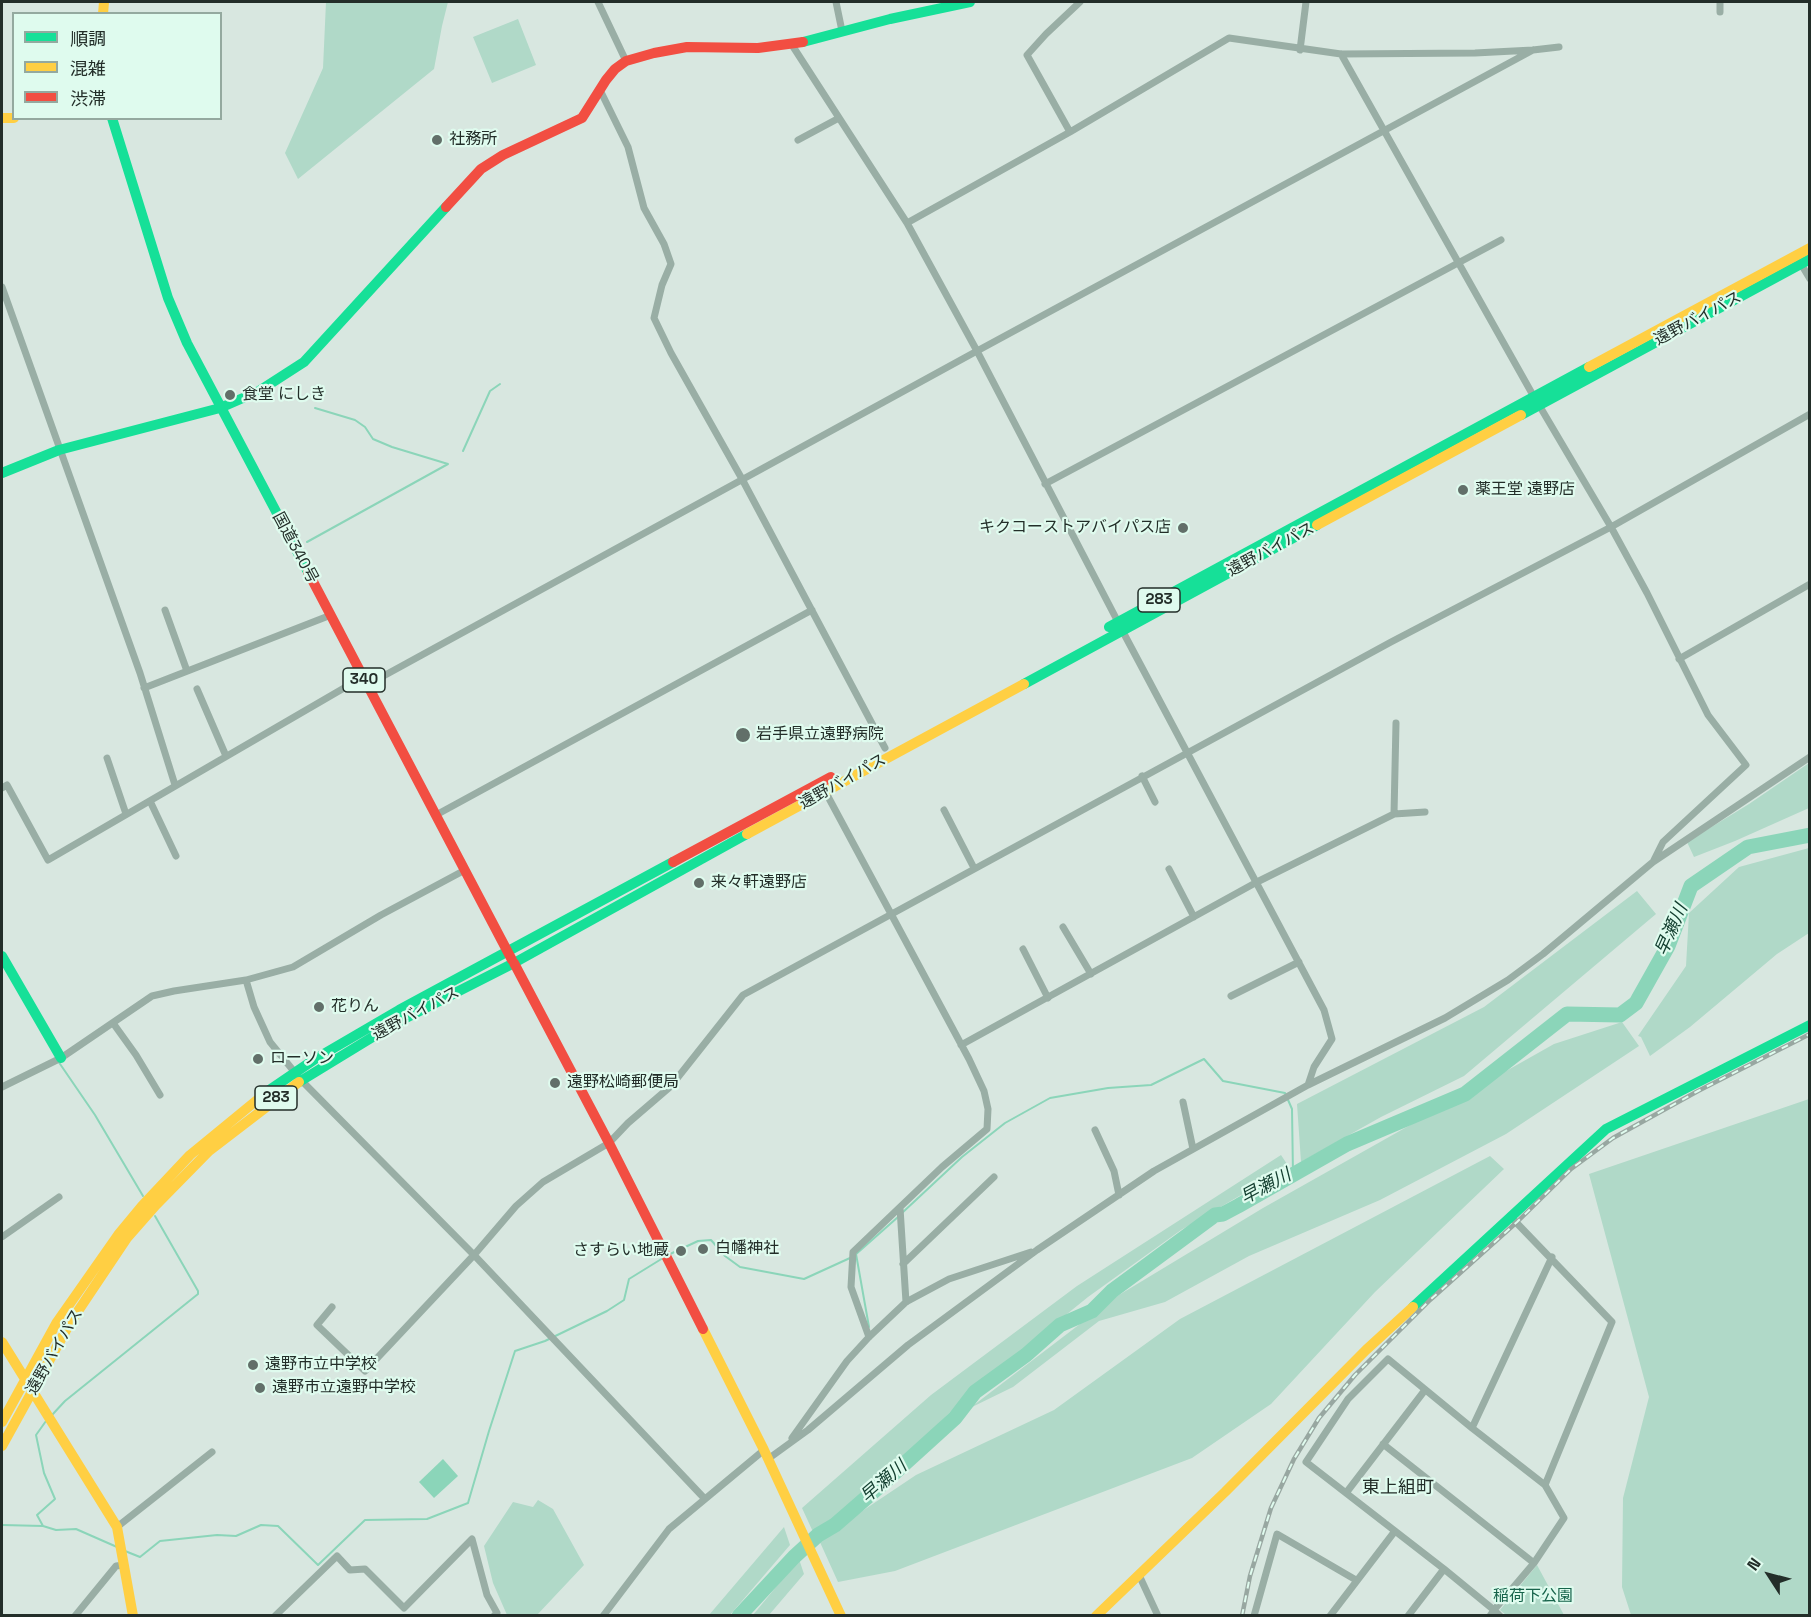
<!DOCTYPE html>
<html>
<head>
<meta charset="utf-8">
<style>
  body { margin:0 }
  #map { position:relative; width:1811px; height:1617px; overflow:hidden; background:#d8e7e0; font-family:"Space Grotesk","Noto Sans JP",sans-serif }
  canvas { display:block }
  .frame { position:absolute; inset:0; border:3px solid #232e29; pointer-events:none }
  .legend { position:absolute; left:12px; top:12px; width:210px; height:108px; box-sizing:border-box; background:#dffbee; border:2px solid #94a99f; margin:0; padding:8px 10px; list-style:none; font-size:18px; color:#232e29 }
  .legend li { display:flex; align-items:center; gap:12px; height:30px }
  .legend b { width:30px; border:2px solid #94a99f }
  .north { position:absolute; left:1739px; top:1545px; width:60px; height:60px; -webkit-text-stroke:4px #dffbee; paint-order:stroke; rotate:306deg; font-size:16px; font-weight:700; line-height:24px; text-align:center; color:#232e29 }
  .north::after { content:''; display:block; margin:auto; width:21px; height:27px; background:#232e29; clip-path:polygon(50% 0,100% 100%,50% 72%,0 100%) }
</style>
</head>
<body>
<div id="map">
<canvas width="1811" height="1617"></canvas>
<div class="frame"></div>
<ul class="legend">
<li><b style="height:8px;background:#16e098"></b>順調</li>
<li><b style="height:8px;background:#ffcf43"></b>混雑</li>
<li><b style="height:8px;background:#f24e42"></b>渋滞</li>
</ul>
<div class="north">N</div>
</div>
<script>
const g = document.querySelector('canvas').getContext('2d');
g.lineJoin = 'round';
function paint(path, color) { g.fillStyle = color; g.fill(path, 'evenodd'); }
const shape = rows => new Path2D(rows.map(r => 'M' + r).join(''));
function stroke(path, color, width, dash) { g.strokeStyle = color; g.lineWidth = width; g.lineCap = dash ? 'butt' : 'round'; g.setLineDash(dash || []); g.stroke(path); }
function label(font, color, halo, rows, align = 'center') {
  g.font = font + ' "Space Grotesk","Noto Sans JP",sans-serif'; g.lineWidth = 4.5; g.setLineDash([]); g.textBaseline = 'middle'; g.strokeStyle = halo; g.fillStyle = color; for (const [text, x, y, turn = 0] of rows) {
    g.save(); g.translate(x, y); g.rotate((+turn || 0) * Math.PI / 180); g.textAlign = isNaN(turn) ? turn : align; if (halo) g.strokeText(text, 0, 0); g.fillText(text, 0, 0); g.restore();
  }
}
paint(shape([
  [326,2,448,2,442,26,434,69,298,179,285,153,323,68],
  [518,19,536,65,492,83,473,37],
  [1809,763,1809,808,1735,841,1694,857,1687,842,1749,804],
  [1809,848,1809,933,1777,954,1690,1027,1650,1056,1641,1037,1638,1036,1686,966,1689,913,1739,867],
  [1637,891,1656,914,1464,1076,1381,1117,1301,1162,1297,1104,1484,1007],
  [1622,1022,1639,1046,1506,1134,1380,1200,1249,1256,1165,1302,1099,1321,1013,1387,970,1408,1114,1298,1263,1208,1554,1044],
  [1809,1099,1809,1615,1631,1615,1622,1587,1623,1498,1649,1397,1589,1174],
  [1281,1155,1289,1167,1181,1230,1088,1297,972,1391,879,1482,814,1534,802,1508,931,1395,1077,1286],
  [1490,1156,1504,1169,1375,1292,1271,1404,1192,1458,895,1571,838,1582,819,1540,916,1475,1054,1410,1180,1319],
  [538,1500,553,1509,584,1565,537,1615,507,1615,493,1583,484,1546,513,1502,533,1507],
  [784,1527,790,1545,730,1615,709,1615],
  [799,1559,804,1574,769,1615,753,1615],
  [1537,1565,1564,1615,1506,1615,1500,1610]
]), '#b0d9c8');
paint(shape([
  [443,1459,458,1476,434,1498,419,1482]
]), '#8bd5b9');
stroke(shape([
  [463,451,490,391,500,384],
  [307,542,448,464,392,447,373,439,365,427,355,420,315,408],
  [58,1061,95,1115,143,1196],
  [902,1213,962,1157,1005,1123,1050,1098,1108,1088,1151,1085,1204,1059,1223,1081,1285,1093,1292,1109,1293,1175],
  [856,1254,869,1327],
  [668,1255,698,1241,711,1240,725,1256,740,1267,804,1279,850,1258],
  [855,1255,898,1217],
  [52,1415,65,1401,198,1294,198,1291,155,1216],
  [2,1525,43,1526,56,1530,76,1529,117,1547],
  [43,1526,37,1515,55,1499,44,1473,36,1435,46,1421],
  [125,1551,140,1557,160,1541,217,1535,236,1536,261,1525,278,1526,318,1565,365,1520,427,1519,468,1503,489,1431,515,1351,545,1341,607,1311,624,1300,629,1279,663,1258]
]), '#8bd5b9', 2);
stroke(shape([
  [739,1616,794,1557,818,1535,835,1525,881,1485,955,1418,975,1392,1026,1355,1060,1325,1092,1311,1112,1291,1215,1215,1223,1214,1238,1206,1347,1144,1465,1094,1567,1014,1620,1015,1636,1003,1668,946,1691,886,1748,847,1810,835]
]), '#8bd5b9', 15);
stroke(shape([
  [598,2,626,61],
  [836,2,842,31],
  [1720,2,1720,12],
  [792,45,907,223,977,351,1118,622],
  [1300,50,1306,2],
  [1341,54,1534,397],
  [600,90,628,147,644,208,664,244,671,264,662,285,654,318,671,353,742,479,885,748],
  [1070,132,1027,55,1046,34,1080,2],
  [798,140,839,118],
  [907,223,1070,132,1229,38,1341,54,1475,53,1533,50,1559,47],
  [1801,264,1810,279],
  [2,287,140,673,175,785],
  [1539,405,1611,527,1647,593,1708,715,1746,765,1663,842,1654,860],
  [1045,484,1501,240],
  [165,610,187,671],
  [1122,630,1324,1010,1332,1039,1314,1067,1308,1085],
  [1679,659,1810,584],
  [367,685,977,351,1533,50],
  [144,688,331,615],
  [197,689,226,756],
  [107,758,126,814],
  [1142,776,1155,802],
  [2,788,7,785,48,860,363,677],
  [825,791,969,1059,984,1091,988,1109,987,1129,942,1167,853,1252,851,1287,869,1337],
  [150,801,176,856],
  [944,810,974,868],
  [1394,814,1425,812],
  [436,815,812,610],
  [1169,869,1194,917],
  [1063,927,1091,974],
  [1023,949,1048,998],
  [246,980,254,1007,270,1042,301,1080,474,1255,704,1498],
  [1231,996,1299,962],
  [113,1023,136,1055,160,1095],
  [961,1045,1257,882,1394,814,1396,723],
  [2,1087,61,1058,152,996,174,991,246,980,293,967,381,915,465,870],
  [1183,1102,1193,1149],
  [1095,1130,1114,1171,1119,1195],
  [900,1208,906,1302],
  [1510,1216,1612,1322,1545,1485],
  [2,1237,59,1197],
  [903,1264,994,1177],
  [332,1307,317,1325,365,1371,474,1255,516,1206,543,1182,609,1143,628,1123,671,1086,743,995,1391,642,1611,527,1810,414],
  [1472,1428,1552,1257],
  [792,1438,847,1361,869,1337,906,1302,949,1279,1031,1252],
  [1383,1444,1534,1563],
  [768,1459,808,1430,908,1345,1037,1250,1154,1171,1308,1085,1445,1018,1508,980,1543,954,1653,862,1810,757],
  [1346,1493,1425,1390],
  [117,1527,212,1452],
  [1139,1575,1158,1616],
  [75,1616,116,1566,124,1565],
  [275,1616,337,1556,350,1570,365,1569,404,1608,472,1539,487,1595,497,1613,494,1616],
  [603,1616,669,1529,764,1450],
  [1254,1616,1277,1534,1356,1580],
  [1330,1616,1395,1531],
  [1408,1616,1444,1569],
  [1490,1616,1494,1610,1534,1563,1564,1518,1545,1485,1472,1428,1388,1359,1348,1399,1306,1462,1444,1569,1494,1610,1500,1616]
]), '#99aea5', 7);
stroke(shape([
  [803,42,890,19,970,2],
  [112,118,168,298,187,343,308,572],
  [1521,415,1810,259],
  [2,473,59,450,220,408,259,391,304,362,446,207],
  [1109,627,1589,367],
  [1024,684,1317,525],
  [2,956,61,1058],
  [299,1082,394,1024,514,963,747,834],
  [268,1091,315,1059,399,1010,673,862],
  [1413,1307,1606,1129,1810,1025]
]), '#16e098', 10);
stroke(shape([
  [103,14,104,2],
  [2,118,14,118],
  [1589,367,1810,248],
  [1317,525,1521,415],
  [747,834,1024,684],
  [703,1329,764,1450,841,1616],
  [2,1342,117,1527,133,1616],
  [2,1422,57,1322,118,1235,142,1206,190,1155,268,1091],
  [2,1446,70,1323,127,1238,156,1205,209,1151,299,1082],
  [1096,1616,1225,1492,1366,1350,1413,1307]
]), '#ffcf43', 10);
stroke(shape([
  [446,207,481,169,503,155,582,118,606,80,615,69,626,61,654,53,687,47,758,48,803,42],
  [308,572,512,960],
  [673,862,831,777],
  [514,963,609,1143,703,1329]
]), '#f24e42', 10);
const rail = shape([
  [1242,1616,1250,1576,1271,1508,1294,1459,1319,1418,1355,1375,1430,1300,1517,1222,1571,1169,1613,1138,1698,1091,1810,1034]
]);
stroke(rail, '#98a7a1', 4.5);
stroke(rail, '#dffbee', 2, [7]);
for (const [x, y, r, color] of [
  [437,140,6,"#626f69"],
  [230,395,6,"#626f69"],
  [1463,490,6,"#626f69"],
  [1183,528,6,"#626f69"],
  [743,735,8,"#626f69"],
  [699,883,6,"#626f69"],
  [319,1007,6,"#626f69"],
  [258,1059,6,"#626f69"],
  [555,1083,6,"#626f69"],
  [703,1249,6,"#626f69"],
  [681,1251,6,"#626f69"],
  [253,1365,6,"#626f69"],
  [260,1388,6,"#626f69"]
]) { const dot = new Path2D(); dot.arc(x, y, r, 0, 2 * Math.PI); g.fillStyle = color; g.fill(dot); stroke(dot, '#dffbee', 2); }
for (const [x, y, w] of [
  [1159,600,42],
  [364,680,42],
  [276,1098,42]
]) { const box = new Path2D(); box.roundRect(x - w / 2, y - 12, w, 24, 4.5); g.fillStyle = '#dffbee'; g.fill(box); stroke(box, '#232e29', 1.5); }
label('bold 15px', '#232e29', null, [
  ["283",1159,600],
  ["340",364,680],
  ["283",276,1098]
]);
label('16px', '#232e29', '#dffbee', [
  ["社務所",449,140],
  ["食堂 にしき",242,395],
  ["薬王堂 遠野店",1475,490],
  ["キクコーストアバイパス店",1171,528,"right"],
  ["岩手県立遠野病院",756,735],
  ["来々軒遠野店",711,883],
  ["花りん",331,1007],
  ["ローソン",270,1059],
  ["遠野松崎郵便局",567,1083],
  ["白幡神社",715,1249],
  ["さすらい地蔵",669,1251,"right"],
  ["遠野市立中学校",265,1365],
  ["遠野市立遠野中学校",272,1388]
], 'left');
label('16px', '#232e29', '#dffbee', [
  ["遠野バイパス",1698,319,-28],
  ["国道340号",295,548,62],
  ["遠野バイパス",1271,550,-28],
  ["遠野バイパス",843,782,-29],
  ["遠野バイパス",416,1014,-28],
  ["遠野バイパス",55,1352,-60]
]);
label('16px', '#17644b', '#dffbee', [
  ["稲荷下公園",1533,1597]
]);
label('italic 18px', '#113d2e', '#dffbee', [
  ["早瀬川",1672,930,-66],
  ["早瀬川",1266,1187,-28],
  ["早瀬川",884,1482,-41]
]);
label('18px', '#232e29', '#dffbee', [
  ["東上組町",1398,1488]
]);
</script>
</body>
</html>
